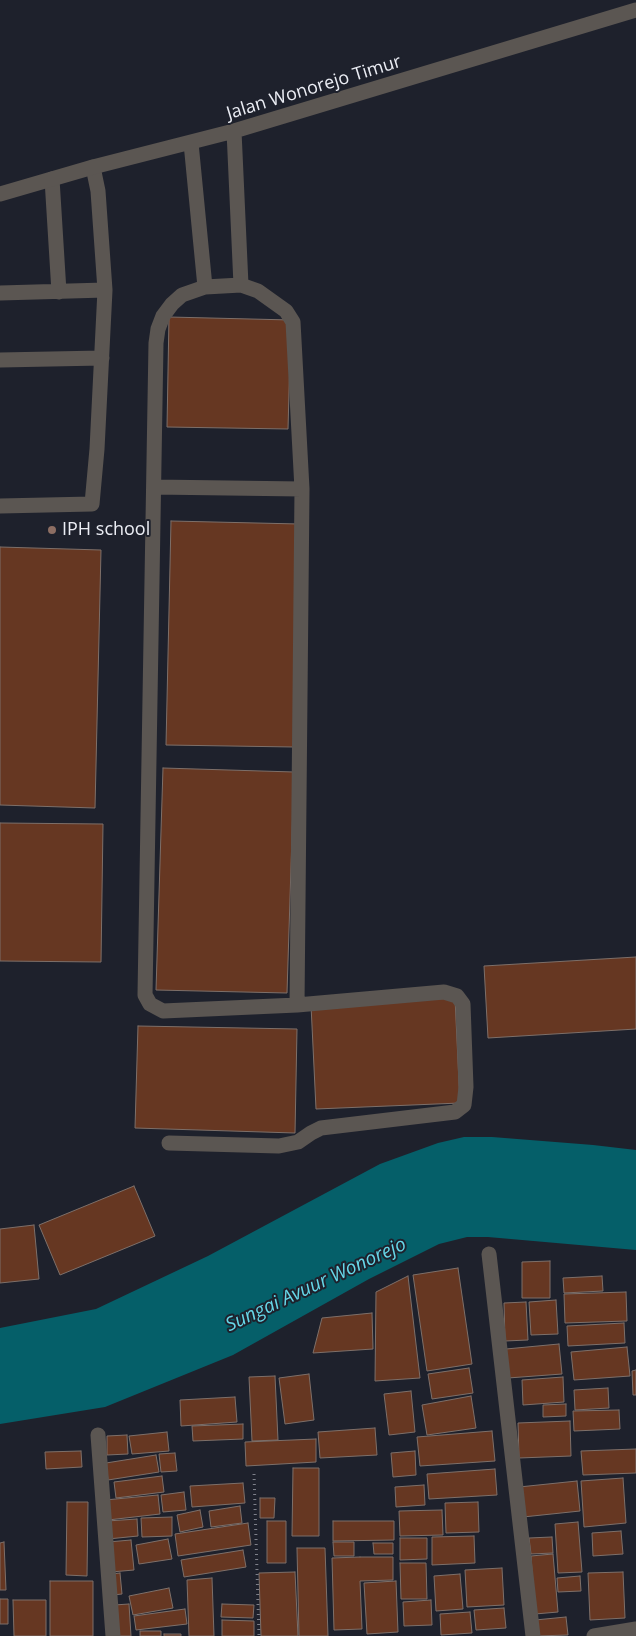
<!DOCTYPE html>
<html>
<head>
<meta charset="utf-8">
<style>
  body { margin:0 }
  canvas { display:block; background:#1e212c }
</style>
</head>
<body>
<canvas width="636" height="1636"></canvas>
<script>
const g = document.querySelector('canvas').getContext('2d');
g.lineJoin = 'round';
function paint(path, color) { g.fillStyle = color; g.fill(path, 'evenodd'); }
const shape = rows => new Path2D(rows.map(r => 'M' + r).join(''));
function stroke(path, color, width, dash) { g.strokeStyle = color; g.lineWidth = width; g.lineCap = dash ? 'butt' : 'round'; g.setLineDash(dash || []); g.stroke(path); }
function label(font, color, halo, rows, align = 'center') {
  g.font = font + ' "Open Sans",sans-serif'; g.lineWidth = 4; g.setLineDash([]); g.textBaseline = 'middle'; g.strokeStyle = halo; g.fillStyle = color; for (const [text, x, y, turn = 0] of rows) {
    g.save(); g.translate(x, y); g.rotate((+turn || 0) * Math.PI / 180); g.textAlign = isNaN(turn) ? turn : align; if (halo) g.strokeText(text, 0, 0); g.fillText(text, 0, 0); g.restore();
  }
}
paint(shape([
  [464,1137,492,1137,593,1145,636,1150,636,1250,488,1237,467,1237,439,1244,369,1279,233,1355,105,1407,0,1424,0,1328,96,1309,208,1256,380,1164,438,1143]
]), '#055f69');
const building = shape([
  [169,317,291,320,288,429,167,427,169,317],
  [171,521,299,524,294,747,166,745,171,521],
  [0,547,101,550,95,808,0,805,0,547],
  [163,768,294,772,287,993,156,990,163,768],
  [0,823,103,824,101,962,0,961,0,823],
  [636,957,636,1029,488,1038,484,966,636,957],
  [455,998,460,1103,316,1109,311,1005,455,998],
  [138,1026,297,1029,295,1133,135,1128,138,1026],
  [134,1186,155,1236,60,1275,39,1225,134,1186],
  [34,1225,39,1279,0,1283,0,1229,34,1225],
  [550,1261,550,1298,522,1298,522,1262,550,1261],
  [458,1268,472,1364,427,1371,413,1275,458,1268],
  [408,1276,420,1378,375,1381,376,1292,408,1276],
  [602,1276,603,1291,564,1293,563,1278,602,1276],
  [626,1292,627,1321,565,1323,564,1294,626,1292],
  [556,1300,558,1334,531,1335,529,1302,556,1300],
  [526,1302,528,1340,505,1341,504,1303,526,1302],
  [372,1313,373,1349,313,1353,322,1318,372,1313],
  [624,1323,625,1343,568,1346,567,1326,624,1323],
  [559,1344,562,1374,508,1378,506,1349,559,1344],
  [627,1347,630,1376,574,1380,571,1352,627,1347],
  [469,1368,473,1393,432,1399,428,1374,469,1368],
  [636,1370,636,1395,633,1395,632,1371,636,1370],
  [309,1374,314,1420,285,1424,279,1378,309,1374],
  [275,1376,278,1440,252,1441,249,1377,275,1376],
  [563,1377,564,1402,523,1405,522,1380,563,1377],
  [608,1388,609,1408,575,1410,574,1390,608,1388],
  [411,1391,415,1432,389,1435,384,1394,411,1391],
  [471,1396,476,1428,427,1435,422,1405,471,1396],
  [235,1397,237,1422,181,1426,180,1400,235,1397],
  [566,1404,566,1416,543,1417,543,1405,566,1404],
  [619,1410,620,1429,574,1431,573,1411,619,1410],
  [570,1421,571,1456,519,1458,518,1423,570,1421],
  [243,1424,243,1439,193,1441,192,1426,243,1424],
  [375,1428,377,1455,320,1458,318,1432,375,1428],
  [492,1431,495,1461,420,1466,417,1437,492,1431],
  [167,1432,169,1451,132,1454,129,1436,167,1432],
  [127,1435,128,1454,107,1455,107,1436,127,1435],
  [316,1439,316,1462,246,1466,245,1442,316,1439],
  [636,1449,636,1473,583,1475,581,1451,636,1449],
  [81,1451,82,1467,46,1469,45,1452,81,1451],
  [415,1451,416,1475,393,1477,391,1453,415,1451],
  [175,1453,177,1471,161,1472,159,1454,175,1453],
  [156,1455,159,1472,108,1480,106,1463,156,1455],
  [293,1468,319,1468,319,1536,292,1536,293,1468],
  [495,1469,497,1495,429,1499,427,1474,495,1469],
  [162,1476,164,1492,116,1498,114,1482,162,1476],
  [623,1478,626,1523,584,1527,581,1481,623,1478],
  [577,1481,580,1511,523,1517,519,1487,577,1481],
  [243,1483,245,1503,192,1507,190,1486,243,1483],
  [424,1485,425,1505,396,1507,395,1487,424,1485],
  [184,1492,186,1510,163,1512,161,1495,184,1492],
  [158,1495,160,1514,108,1520,105,1500,158,1495],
  [260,1498,275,1498,274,1518,260,1518,260,1498],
  [67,1502,88,1502,87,1576,66,1575,67,1502],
  [478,1502,479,1532,446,1533,445,1503,478,1502],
  [240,1506,242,1523,211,1527,209,1511,240,1506],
  [200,1510,203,1527,180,1532,177,1515,200,1510],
  [442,1510,443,1535,400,1536,399,1511,442,1510],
  [172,1517,172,1536,142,1537,141,1518,172,1517],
  [137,1519,138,1536,108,1539,107,1521,137,1519],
  [267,1521,286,1521,286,1563,267,1563,267,1521],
  [333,1521,394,1521,394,1540,333,1541,333,1521],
  [578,1522,582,1572,558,1573,555,1524,578,1522],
  [248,1523,251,1545,178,1556,175,1534,248,1523],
  [621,1531,623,1554,593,1556,592,1533,621,1531],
  [474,1536,475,1563,432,1565,432,1537,474,1536],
  [552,1537,553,1553,531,1554,529,1538,552,1537],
  [400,1538,427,1538,427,1559,400,1560,400,1538],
  [168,1539,172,1559,139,1564,136,1545,168,1539],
  [131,1540,134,1570,111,1572,108,1542,131,1540],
  [4,1542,6,1590,0,1590,0,1543,4,1542],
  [333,1542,354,1542,354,1556,334,1556,333,1542],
  [373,1543,393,1543,393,1554,374,1554,373,1543],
  [297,1548,325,1548,328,1636,299,1636,297,1548],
  [243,1550,246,1567,184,1577,181,1560,243,1550],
  [553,1554,558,1612,535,1614,531,1556,553,1554],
  [360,1557,393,1557,393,1580,360,1581,362,1629,334,1630,332,1558,360,1557],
  [400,1563,426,1563,427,1599,401,1599,400,1563],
  [502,1568,504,1605,467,1607,465,1570,502,1568],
  [295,1572,298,1636,261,1636,259,1573,295,1572],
  [623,1572,625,1618,590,1620,588,1573,623,1572],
  [120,1573,122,1594,113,1595,111,1574,120,1573],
  [460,1574,463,1609,436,1611,434,1576,460,1574],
  [580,1576,581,1591,558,1592,557,1578,580,1576],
  [212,1578,214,1636,189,1636,187,1580,212,1578],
  [50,1581,93,1581,93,1636,50,1636,50,1581],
  [396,1581,398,1632,367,1634,364,1583,396,1581],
  [169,1588,173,1608,133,1615,129,1596,169,1588],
  [0,1599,8,1599,8,1624,0,1624,0,1599],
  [13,1600,46,1600,46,1636,14,1636,13,1600],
  [431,1600,432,1625,404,1626,403,1602,431,1600],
  [129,1604,131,1636,116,1636,114,1605,129,1604],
  [222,1604,254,1605,253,1618,221,1617,222,1604],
  [504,1608,506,1628,476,1630,474,1610,504,1608],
  [185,1609,187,1624,136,1630,134,1616,185,1609],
  [470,1612,472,1633,441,1635,440,1614,470,1612],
  [566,1617,568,1635,536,1636,535,1620,566,1617],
  [222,1620,254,1621,254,1636,222,1636,222,1620],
  [140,1631,161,1631,161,1636,140,1636,140,1631],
  [164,1634,181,1634,181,1636,164,1636,164,1634]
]);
paint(building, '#663722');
stroke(building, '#7d6f69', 1);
stroke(shape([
  [254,1474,259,1636]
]), '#7e808a', 3, [1, 4]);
stroke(shape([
  [52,179,59,292],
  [0,293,105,290],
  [0,360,102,358],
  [0,506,92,504,97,449,105,290,98,191,93,167]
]), '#5b5652', 15);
stroke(shape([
  [234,131,241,285],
  [191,143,205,287],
  [0,194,93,167,234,131,636,10],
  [154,487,302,489],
  [169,1143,279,1146,298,1142,311,1133,321,1128,455,1112,464,1105,466,1087,463,1004,457,996,444,992,297,1005,163,1011,150,1004,145,995,156,343,158,329,163,316,172,304,182,295,205,287,241,285,258,291,286,311,293,322,302,489,297,1005],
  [489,1254,533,1636],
  [98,1435,113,1636],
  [594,1636,636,1629]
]), '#5b5652', 15);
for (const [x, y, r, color] of [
  [52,530,5,"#8d6e63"]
]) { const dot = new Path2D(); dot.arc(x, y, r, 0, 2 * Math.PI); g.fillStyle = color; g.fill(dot); stroke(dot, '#1e212c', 2); }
label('18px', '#ebedf4', '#1e212c', [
  ["Jalan Wonorejo Timur",314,88,-17]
]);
label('18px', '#ebedf4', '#1e212c', [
  ["IPH school",62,530]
], 'left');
label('italic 19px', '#66d7e8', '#1e212c', [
  ["Sungai Avuur Wonorejo",316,1285,-25]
]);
</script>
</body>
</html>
